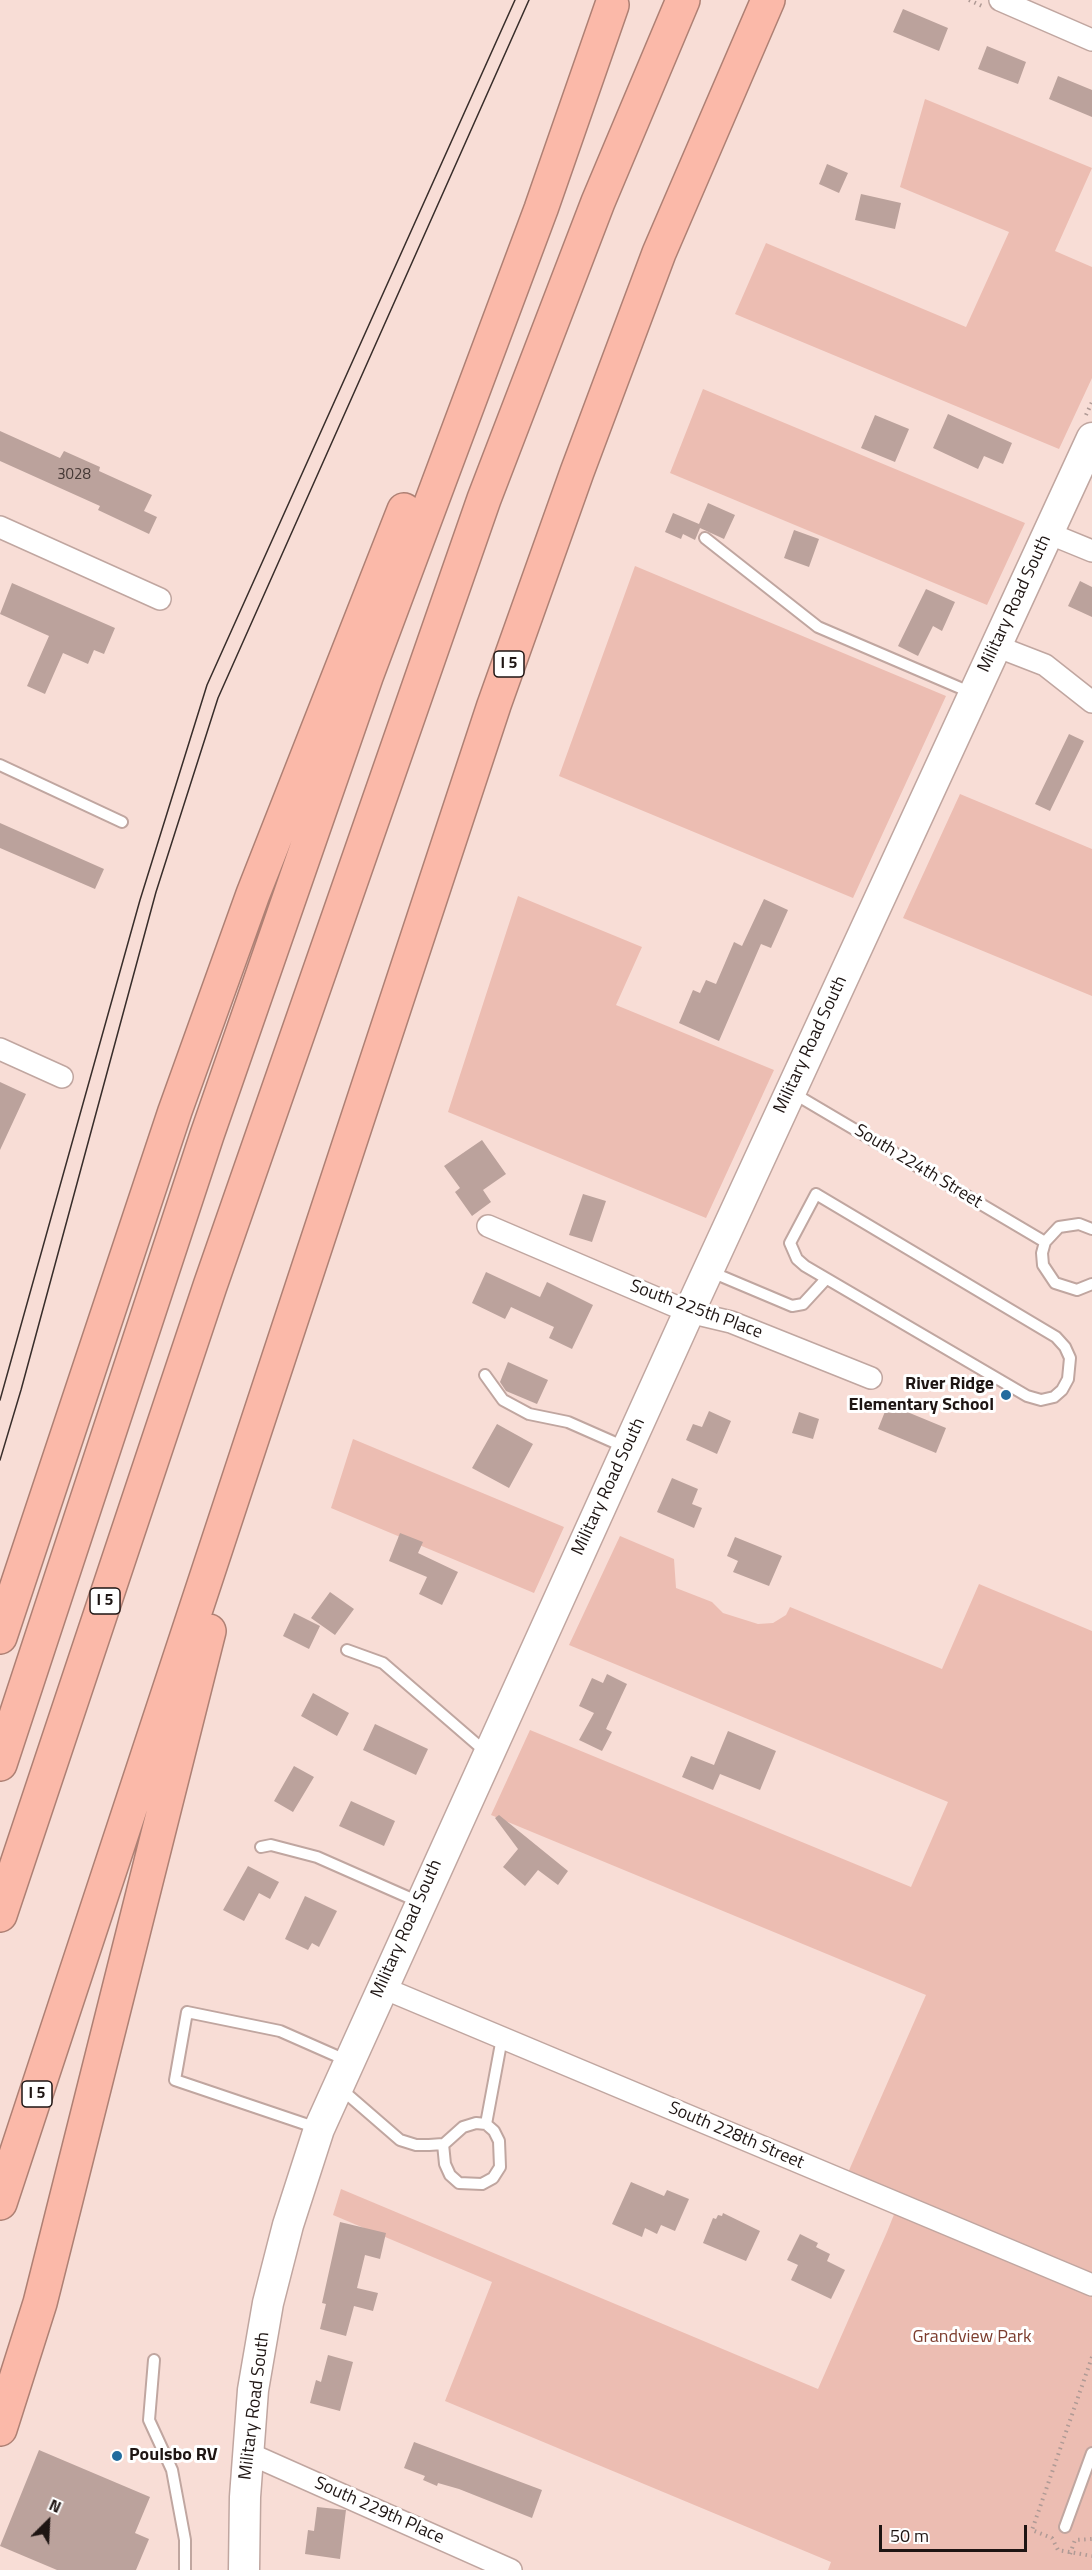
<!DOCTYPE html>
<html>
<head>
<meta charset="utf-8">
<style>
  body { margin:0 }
  #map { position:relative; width:1092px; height:2570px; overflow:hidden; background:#f8ddd6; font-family:"Titillium Web",sans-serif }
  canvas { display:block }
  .north { position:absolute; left:18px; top:2492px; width:60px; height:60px; -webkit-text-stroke:4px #fff; paint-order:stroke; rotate:24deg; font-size:16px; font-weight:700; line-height:24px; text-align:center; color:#1e1513 }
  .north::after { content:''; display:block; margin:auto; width:21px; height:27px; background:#1e1513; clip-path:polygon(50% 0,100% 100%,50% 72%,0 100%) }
  .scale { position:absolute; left:879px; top:2525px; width:148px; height:27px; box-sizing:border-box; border:3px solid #1e1513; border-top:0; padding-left:8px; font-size:18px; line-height:21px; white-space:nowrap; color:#1e1513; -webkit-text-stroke:4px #fff; paint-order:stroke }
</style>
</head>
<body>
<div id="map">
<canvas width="1092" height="2570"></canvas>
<div class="north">N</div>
<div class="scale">50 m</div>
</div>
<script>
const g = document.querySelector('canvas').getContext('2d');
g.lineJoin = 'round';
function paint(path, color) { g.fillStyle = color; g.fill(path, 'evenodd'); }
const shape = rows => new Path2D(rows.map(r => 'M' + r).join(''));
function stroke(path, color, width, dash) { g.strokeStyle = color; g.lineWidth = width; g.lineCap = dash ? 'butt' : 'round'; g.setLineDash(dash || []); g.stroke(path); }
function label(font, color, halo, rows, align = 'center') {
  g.font = font + ' "Titillium Web",sans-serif'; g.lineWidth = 6; g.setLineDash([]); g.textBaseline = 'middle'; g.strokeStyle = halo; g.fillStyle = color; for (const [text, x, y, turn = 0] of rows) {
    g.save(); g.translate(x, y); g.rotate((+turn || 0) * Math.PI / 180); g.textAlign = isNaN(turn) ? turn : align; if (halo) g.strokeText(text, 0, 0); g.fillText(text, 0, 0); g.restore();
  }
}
paint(shape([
  [925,99,1092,168,1055,251,1092,267,1092,378,1059,449,735,314,766,243,966,327,1009,232,900,187],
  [703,389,1025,523,987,605,670,473],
  [635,566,946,696,853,898,559,776],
  [960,794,1092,849,1092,996,903,918],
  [518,896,642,947,616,1005,774,1070,706,1218,448,1112],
  [353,1439,564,1527,534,1593,331,1508],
  [620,1536,674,1559,676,1588,712,1602,723,1613,758,1624,773,1623,786,1615,790,1607,942,1669,979,1584,1092,1631,1092,2570,828,2570,831,2562,445,2401,492,2282,333,2215,341,2189,818,2389,887,2232,897,2207,843,2184,926,1995,491,1815,530,1730,911,1887,948,1802,569,1645]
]), '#ecbdb2');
paint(shape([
  [903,9,948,28,939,51,893,32],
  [987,46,1026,62,1018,84,978,69],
  [1058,76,1092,90,1092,117,1049,99],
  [827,164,848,173,839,193,819,184],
  [861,194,901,203,895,229,855,220],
  [948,414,1012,443,1003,464,984,456,978,469,933,448],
  [875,415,909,429,895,462,861,448],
  [0,431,60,458,64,451,100,467,99,471,152,495,144,511,157,517,149,534,98,510,100,506,0,461],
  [708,503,735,515,724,539,700,528,695,540,683,534,681,539,665,532,673,513,699,524],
  [794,530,819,539,809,567,784,558],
  [1080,581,1092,587,1092,617,1068,606],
  [12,583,115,628,104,654,94,650,88,664,63,653,45,694,27,686,49,636,0,614],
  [926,589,955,602,942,631,933,626,918,656,898,646],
  [1069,734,1084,741,1050,811,1035,804],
  [0,823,104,869,95,889,0,848],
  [764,899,788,910,771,948,761,944,719,1041,679,1023,693,990,700,993,706,980,716,984,734,942,742,946],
  [0,1082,26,1094,0,1150],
  [482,1140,506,1174,483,1190,491,1202,472,1216,455,1192,460,1188,444,1166],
  [583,1194,606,1201,592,1242,569,1235],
  [486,1272,540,1297,547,1282,593,1305,572,1349,549,1338,554,1327,511,1307,505,1319,472,1303],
  [508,1362,548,1380,537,1404,506,1391,500,1382],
  [888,1404,946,1428,936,1453,878,1429],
  [709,1411,731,1421,717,1454,686,1440,693,1424,702,1427],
  [799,1412,819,1419,813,1439,792,1433],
  [497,1424,533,1444,509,1488,472,1468],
  [672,1478,698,1489,692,1504,702,1508,694,1528,657,1512],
  [400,1533,423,1542,418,1553,458,1572,442,1605,419,1594,427,1577,389,1561],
  [735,1537,782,1556,769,1586,733,1572,738,1561,727,1556],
  [330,1592,354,1609,335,1635,311,1618],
  [294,1613,320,1626,309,1649,283,1636],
  [607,1674,627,1684,606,1729,612,1732,602,1751,579,1740,594,1713,579,1706,592,1678,603,1683],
  [313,1693,349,1713,337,1736,301,1716],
  [375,1724,428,1749,416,1775,363,1750],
  [728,1731,776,1751,760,1790,720,1774,713,1790,682,1777,691,1756,714,1765],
  [294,1766,314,1777,293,1812,274,1801],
  [351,1801,395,1821,384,1846,339,1826],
  [499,1815,568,1871,558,1885,538,1870,525,1886,503,1867,518,1849,495,1818],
  [248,1866,279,1882,270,1899,259,1893,244,1921,223,1910],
  [305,1896,337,1911,319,1947,312,1943,308,1950,285,1939],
  [631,2182,664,2196,667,2190,689,2199,675,2231,661,2225,657,2234,645,2228,642,2237,612,2224],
  [723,2213,760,2231,746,2261,703,2243,713,2218,716,2219,718,2215,722,2216],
  [340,2222,386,2233,380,2259,365,2255,357,2288,378,2293,373,2311,354,2306,346,2336,320,2329,326,2304,322,2303],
  [800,2234,818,2243,816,2247,830,2254,827,2261,845,2270,831,2299,791,2280,798,2265,787,2260],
  [328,2355,353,2362,340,2411,310,2403,316,2380,321,2382],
  [414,2442,542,2490,532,2518,459,2489,438,2483,437,2486,423,2480,425,2476,404,2468],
  [39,2450,150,2497,135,2533,149,2539,136,2570,57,2570,0,2546],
  [317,2507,346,2510,340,2559,305,2554,308,2530,314,2531]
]), '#bba29c');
const service = shape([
  [705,538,818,627,972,693],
  [0,765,122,822],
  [793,1093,1045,1242],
  [816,1194,1056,1337,1065,1347,1070,1358,1068,1379,1062,1390,1054,1397,1041,1400,1027,1396,805,1266,797,1259,790,1243,816,1194],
  [1092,1229,1079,1224,1059,1227,1045,1242,1042,1253,1043,1265,1055,1283,1077,1290,1092,1284],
  [709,1271,792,1306,803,1304,826,1279],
  [485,1375,503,1400,529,1414,568,1422,627,1448],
  [347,1650,383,1663,487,1753],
  [261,1847,271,1845,317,1857,419,1902],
  [340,2088,400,2140,416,2145,429,2145,443,2144,444,2144,463,2127,476,2123,486,2124,494,2131,499,2141,500,2167,493,2178,482,2184,459,2183,450,2175,445,2164,443,2144],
  [486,2124,502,2038],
  [317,2128,175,2080,187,2012,280,2031,348,2061],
  [154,2360,149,2420,172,2470,185,2540,185,2570],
  [1065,2527,1092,2453]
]);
const minor = shape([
  [1000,0,1092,40],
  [0,527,160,599],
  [1048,533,1092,551],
  [996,646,1045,665,1092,702],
  [0,1049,62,1077],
  [488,1226,689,1312,731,1322,871,1378],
  [381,1987,1092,2285],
  [248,2453,511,2570]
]);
const secondary = shape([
  [244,2570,245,2497,253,2390,268,2303,288,2225,319,2129,689,1312,1092,438]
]);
const motorway = shape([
  [0,1637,175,1111,253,894,404,510],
  [0,1764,207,1135,366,677,541,209,612,5],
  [0,1915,210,1286,484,499,598,202,683,0],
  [0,2203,494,705,577,472,659,253,768,0],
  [0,2429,40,2303,209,1631]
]);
stroke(service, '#c0a6a0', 14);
stroke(minor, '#c0a6a0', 24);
stroke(secondary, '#c0a6a0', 33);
stroke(motorway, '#ae8074', 36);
stroke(shape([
  [969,0,982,6],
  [1086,415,1092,402],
  [1092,2357,1032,2530,1052,2538,1058,2550,1092,2556],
  [1070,2554,1075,2540,1092,2539]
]), '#af9a95', 4, [1.5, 4.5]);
stroke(service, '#fff', 10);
stroke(minor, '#fff', 21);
stroke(secondary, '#fff', 30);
stroke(motorway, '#fbb9a9', 33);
stroke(shape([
  [0,1400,140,900,207,685,515,0],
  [0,1460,21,1390,156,892,218,698,529,0]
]), '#382d2a', 1.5);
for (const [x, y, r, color] of [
  [1006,1395,6,"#226b9e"],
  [117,2456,6,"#226b9e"]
]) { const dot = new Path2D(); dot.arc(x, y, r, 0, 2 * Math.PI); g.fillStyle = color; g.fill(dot); stroke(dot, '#fff', 2); }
label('15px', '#453835', null, [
  ["3028",74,475]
]);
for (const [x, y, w] of [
  [509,664,30],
  [105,1601,30],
  [37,2094,30]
]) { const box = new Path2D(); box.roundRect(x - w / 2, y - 13, w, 26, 4.5); g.fillStyle = '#fff'; g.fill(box); stroke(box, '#1e1513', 1.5); }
label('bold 16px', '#1e1513', null, [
  ["I 5",509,664],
  ["I 5",105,1601],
  ["I 5",37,2094]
]);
label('18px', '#1e1513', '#fff', [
  ["Military Road South",1015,604,-65],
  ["Military Road South",811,1045,-65],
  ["South 224th Street",918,1167,31],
  ["South 225th Place",696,1310,20],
  ["Military Road South",609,1487,-65],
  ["Military Road South",407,1929,-66],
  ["South 228th Street",736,2136,23],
  ["Military Road South",255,2406,-83],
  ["South 229th Place",379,2511,24]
]);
label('bold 18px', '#1e1513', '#fff', [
  ["River Ridge",994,1385],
  ["Elementary School",994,1406],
  ["Poulsbo RV",129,2456,"left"]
], 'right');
label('18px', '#7c3d2e', '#fff', [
  ["Grandview Park",972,2338]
]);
</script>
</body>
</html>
